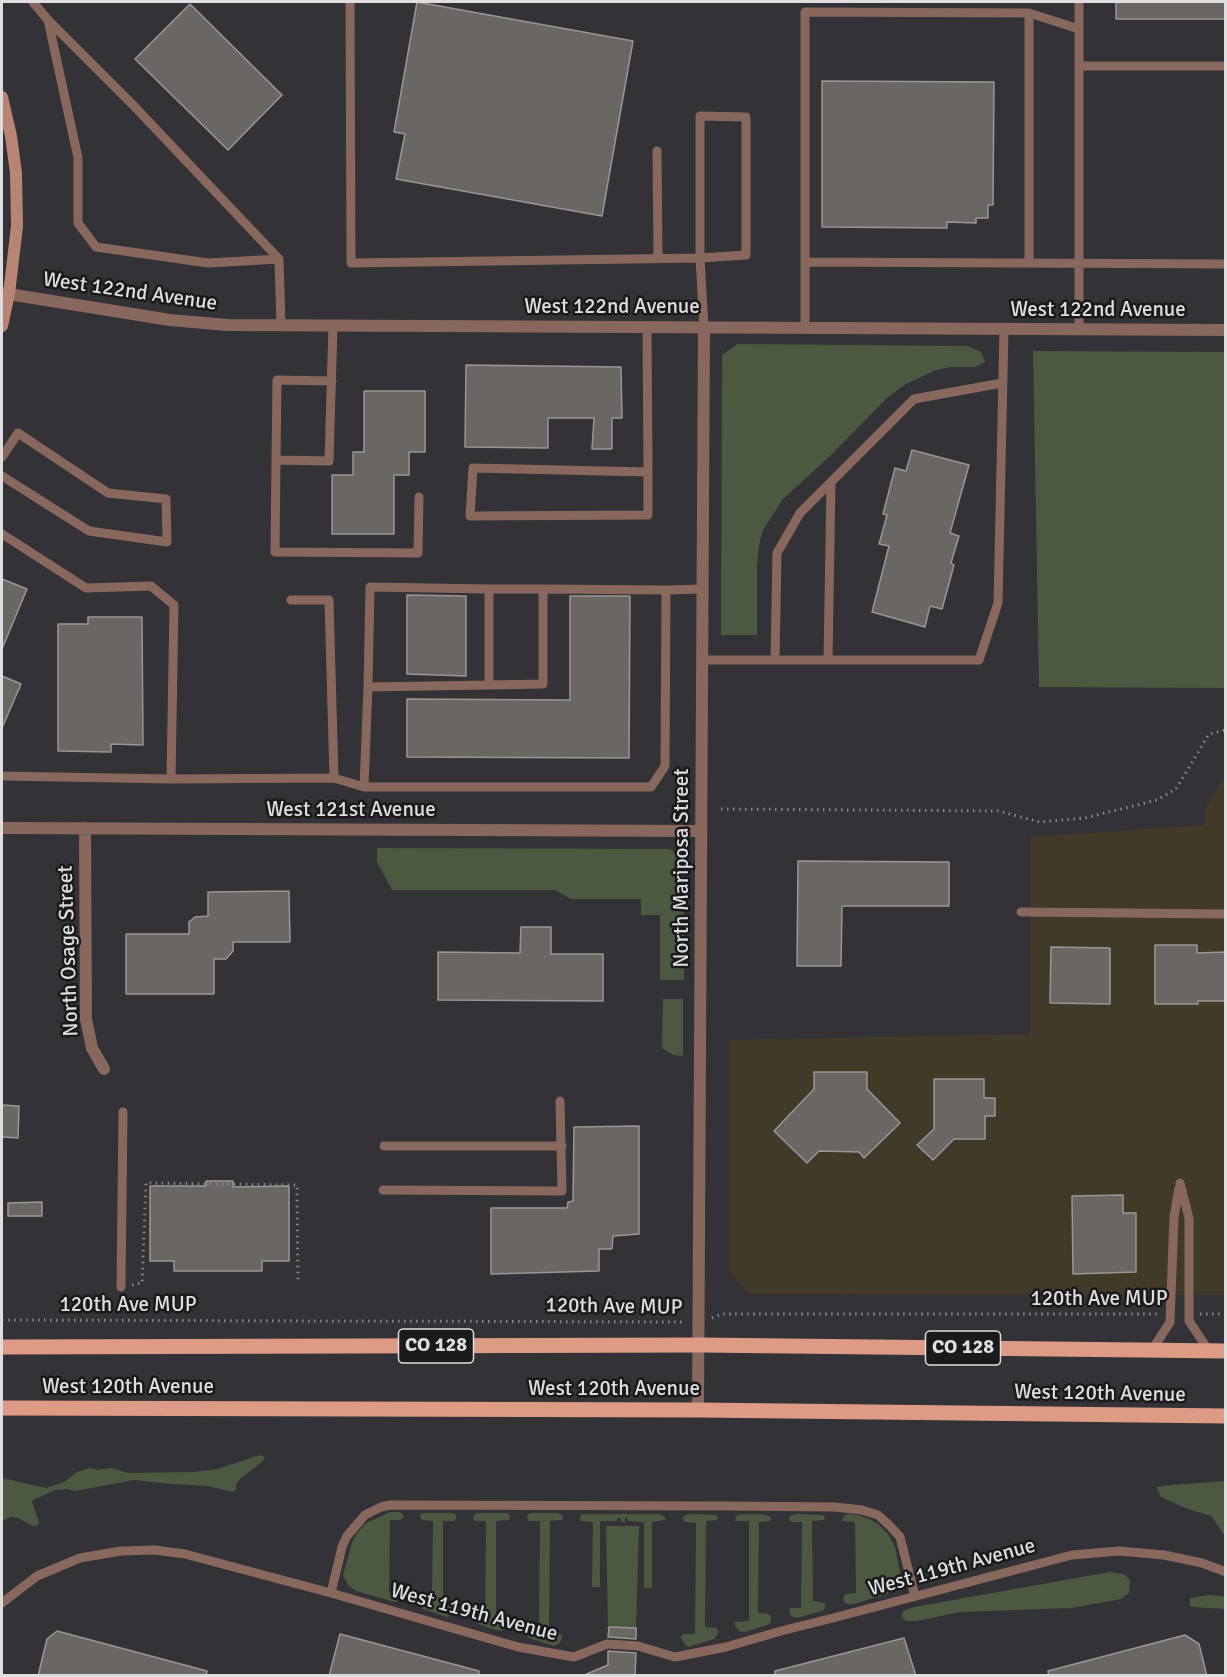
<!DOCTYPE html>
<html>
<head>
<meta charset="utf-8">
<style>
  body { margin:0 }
  #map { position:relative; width:1227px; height:1677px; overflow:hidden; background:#333236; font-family:Signika,sans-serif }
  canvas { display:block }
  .frame { position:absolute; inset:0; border:3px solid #dedde0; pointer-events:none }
</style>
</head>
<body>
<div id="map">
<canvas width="1227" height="1677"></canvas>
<div class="frame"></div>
</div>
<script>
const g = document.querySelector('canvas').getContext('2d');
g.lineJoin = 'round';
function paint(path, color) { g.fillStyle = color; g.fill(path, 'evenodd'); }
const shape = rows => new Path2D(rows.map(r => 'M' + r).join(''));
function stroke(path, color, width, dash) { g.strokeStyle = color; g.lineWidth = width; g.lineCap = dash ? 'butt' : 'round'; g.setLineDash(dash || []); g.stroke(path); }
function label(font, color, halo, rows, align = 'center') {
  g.font = font + ' Signika,sans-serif'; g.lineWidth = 5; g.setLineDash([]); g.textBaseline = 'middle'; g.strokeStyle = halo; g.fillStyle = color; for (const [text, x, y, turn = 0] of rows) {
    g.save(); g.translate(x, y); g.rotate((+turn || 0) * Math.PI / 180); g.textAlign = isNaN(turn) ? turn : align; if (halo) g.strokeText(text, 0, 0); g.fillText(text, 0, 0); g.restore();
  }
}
paint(shape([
  [1225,776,1225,1295,749,1294,730,1271,730,1040,1030,1034,1030,837,1205,825,1205,808]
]), '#413a28');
paint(shape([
  [737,344,968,346,981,352,985,362,975,367,951,367,936,370,906,384,888,397,829,457,783,499,763,530,759,545,757,566,757,635,721,635,722,355],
  [1033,351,1225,352,1225,688,1039,687],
  [377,848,670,849,684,861,684,980,660,980,660,915,641,915,641,899,571,899,555,890,392,890,377,862],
  [663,999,683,999,683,1056,673,1055,662,1048],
  [260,1455,265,1457,263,1461,240,1479,236,1484,236,1489,233,1492,208,1486,171,1484,134,1480,75,1491,67,1489,55,1490,42,1496,34,1499,32,1502,38,1519,39,1523,37,1526,33,1526,18,1518,10,1517,2,1521,2,1478,46,1488,64,1482,77,1472,90,1468,98,1470,111,1468,128,1473,193,1472,218,1469],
  [1225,1481,1225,1536,1211,1516,1185,1508,1161,1497,1156,1487,1171,1485],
  [390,1512,400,1512,404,1517,400,1520,390,1520,389,1592,402,1594,402,1596,398,1601,394,1602,356,1591,348,1585,343,1575,352,1543,356,1534,366,1523],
  [424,1513,453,1513,456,1515,456,1519,454,1521,443,1521,443,1606,456,1607,454,1614,447,1617,422,1609,420,1604,421,1600,432,1599,433,1521,422,1520,420,1517,420,1514],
  [477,1513,508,1513,510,1516,509,1520,496,1521,496,1620,509,1622,507,1628,500,1631,480,1625,473,1620,474,1614,485,1612,486,1521,475,1521,473,1518,474,1515],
  [532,1513,558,1513,562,1515,563,1517,562,1520,550,1521,549,1633,561,1634,562,1637,560,1643,554,1646,532,1639,528,1637,526,1634,526,1628,539,1626,540,1521,528,1521,527,1517,528,1514],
  [581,1514,660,1514,665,1517,665,1520,652,1522,652,1588,644,1588,644,1522,628,1521,627,1518,625,1518,625,1522,621,1522,621,1518,617,1518,617,1521,600,1521,600,1587,592,1587,593,1522,582,1521,580,1520],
  [688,1514,716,1515,718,1517,717,1520,706,1521,705,1627,716,1628,718,1630,718,1633,714,1639,688,1647,684,1644,681,1637,683,1634,695,1634,696,1523,684,1522,683,1517],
  [741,1514,760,1514,769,1516,771,1518,770,1521,759,1522,758,1613,769,1614,771,1617,771,1621,770,1624,765,1626,745,1632,739,1631,735,1626,734,1622,749,1621,749,1521,735,1521,737,1515],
  [796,1514,823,1515,825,1517,824,1520,812,1521,813,1601,825,1603,825,1607,824,1610,821,1611,797,1618,791,1616,789,1610,790,1608,801,1608,802,1522,791,1522,789,1519,791,1515],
  [848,1514,858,1515,869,1519,878,1524,888,1534,895,1547,901,1577,898,1587,890,1593,854,1604,847,1604,843,1600,845,1594,856,1593,855,1522,842,1521,844,1516],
  [606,1526,639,1526,636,1627,639,1629,606,1629,608,1627],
  [1110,1572,1124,1574,1130,1580,1129,1593,1121,1599,1072,1608,960,1612,917,1621,906,1621,903,1619,902,1616,903,1611,914,1607],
  [1208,1595,1225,1596,1225,1609,1192,1607,1190,1605,1190,1598]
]), '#4c5840');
const building = shape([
  [417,2,633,41,602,216,396,179,405,134,394,132,417,2],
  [1116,2,1226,2,1226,19,1116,19,1116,2],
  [190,4,282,95,228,150,135,59,190,4],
  [822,81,994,82,993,205,988,205,988,218,976,218,976,223,947,222,947,228,822,227,822,81],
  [466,365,621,367,622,418,612,418,612,449,592,449,594,418,548,418,548,448,465,447,466,365],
  [364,391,425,391,425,452,409,452,409,475,394,475,394,534,332,534,332,475,353,475,353,452,364,452,364,391],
  [912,450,969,465,950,533,959,536,951,563,954,565,942,609,930,606,925,627,872,612,889,546,879,544,887,515,883,514,895,468,906,471,912,450],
  [2,579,27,589,2,649,2,579],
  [407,595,466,596,466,676,407,674,407,595],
  [570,596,630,596,629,758,407,757,407,699,570,700,570,596],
  [88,617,142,617,143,745,111,744,111,752,58,751,58,624,88,624,88,617],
  [2,676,21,684,2,728,2,676],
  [798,861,949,862,949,906,842,906,841,966,797,966,798,861],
  [289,891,290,942,233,942,233,951,226,959,214,959,214,994,126,994,126,934,189,934,189,922,195,917,208,916,208,892,289,891],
  [521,927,551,927,551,954,603,954,603,1001,438,1000,438,952,520,953,521,927],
  [1155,945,1197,945,1197,953,1226,952,1226,1001,1198,1001,1198,1004,1155,1004,1155,945],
  [1051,947,1110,948,1110,1004,1050,1003,1051,947],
  [814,1072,867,1072,867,1089,900,1123,864,1158,859,1152,819,1151,807,1163,774,1131,814,1089,814,1072],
  [934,1079,984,1079,984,1098,995,1098,995,1116,985,1116,985,1139,954,1139,933,1160,917,1145,934,1129,934,1079],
  [2,1105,19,1106,18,1138,2,1137,2,1105],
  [639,1126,639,1234,613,1236,612,1249,599,1249,599,1271,491,1274,491,1208,567,1208,568,1202,573,1201,574,1127,639,1126],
  [206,1181,233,1181,233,1187,289,1186,289,1261,262,1261,262,1271,174,1271,174,1261,150,1261,150,1186,206,1186,206,1181],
  [1123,1195,1123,1213,1136,1213,1136,1272,1073,1274,1072,1196,1123,1195],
  [42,1202,42,1216,8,1216,8,1203,42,1202],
  [609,1627,636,1628,636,1639,608,1637,609,1627],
  [57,1631,207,1671,206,1676,38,1676,47,1639,57,1631],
  [340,1634,479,1671,479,1676,329,1676,340,1634],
  [1185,1635,1199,1644,1207,1676,1049,1676,1048,1671,1185,1635],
  [904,1638,916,1676,775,1676,775,1671,904,1638],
  [608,1651,636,1653,635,1676,582,1676,608,1665,608,1651]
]);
paint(building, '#6a6663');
stroke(building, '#9a9693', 1.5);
stroke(shape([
  [721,809,998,811,1040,822,1085,818,1157,800,1176,789,1209,734,1226,730],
  [132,1285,142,1283,146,1183,297,1185,298,1282],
  [1200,1314,1226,1314],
  [712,1318,722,1314,1158,1314],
  [2,1320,685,1322]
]), '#89888c', 3, [1.5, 4.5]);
stroke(shape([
  [33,2,48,20,133,105,279,259,281,325],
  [350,2,351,263,700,258,746,255,746,117,700,116,700,258,704,327],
  [48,20,78,158,78,223,96,247,208,263,279,259],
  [1079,66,1226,66],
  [657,151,658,259],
  [805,262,1226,264],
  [1029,263,1029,13],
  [647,326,648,472,648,515,470,516,473,468,648,472],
  [805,327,805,12,1029,13,1079,29],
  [1079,329,1079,2],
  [332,381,277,380,276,460,329,461,333,325],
  [2,457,18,433,108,493,166,499,167,542,89,531,2,476],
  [276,460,275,552,418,553,419,497],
  [2,534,86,588,151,586,174,605,171,779,334,778,329,600,291,600],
  [543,589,543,684,489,685,489,589,543,589,666,590],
  [702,660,979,660,998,603,1004,329],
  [775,660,777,553,800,513,914,399,1002,383],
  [828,660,831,482],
  [489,685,368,687,370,587,489,589],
  [2,776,171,779],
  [334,778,364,787,651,787,665,766,666,590,703,589],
  [364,787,368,687],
  [1021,912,1226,914],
  [384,1146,562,1146],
  [1180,1183,1189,1218,1189,1321,1209,1351],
  [383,1190,562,1191,560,1101],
  [121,1287,123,1112],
  [1152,1350,1170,1322,1174,1217,1179,1188],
  [331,1593,342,1547,347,1536,365,1515,381,1507,390,1505,728,1506,835,1507,862,1510,878,1515,890,1526,900,1537,915,1596],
  [2,1603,37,1576,80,1558,121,1551,155,1550,185,1554,331,1593,518,1647,574,1657,607,1644,638,1646,675,1657,726,1647,781,1631,833,1618,1072,1555,1119,1551,1164,1555,1202,1563,1226,1572]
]), '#88685c', 9);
stroke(shape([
  [2,293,170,320,227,325,1226,330],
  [2,828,701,831],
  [85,828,86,1019,92,1048,104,1069],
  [698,1410,704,327]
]), '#88685c', 12);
stroke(shape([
  [2,97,11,136,16,173,17,226,9,294,2,326]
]), '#b88473', 12);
stroke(shape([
  [2,1347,700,1345,1226,1351],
  [2,1408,698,1410,1226,1416]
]), '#dd9a84', 15);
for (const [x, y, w] of [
  [436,1346,75],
  [963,1348,75]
]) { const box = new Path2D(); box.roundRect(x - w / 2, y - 17, w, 34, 4.5); g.fillStyle = '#1a1a1c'; g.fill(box); stroke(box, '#dedde0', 1.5); }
label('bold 20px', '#dedde0', null, [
  ["CO 128",436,1346],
  ["CO 128",963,1348]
]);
label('21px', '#dedde0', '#1a1a1c', [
  ["West 122nd Avenue",130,292,8],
  ["West 122nd Avenue",612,307],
  ["West 122nd Avenue",1098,310],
  ["West 121st Avenue",351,810],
  ["North Mariposa Street",682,868,-90],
  ["North Osage Street",69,951,-92],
  ["120th Ave MUP",1099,1299],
  ["120th Ave MUP",128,1305],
  ["120th Ave MUP",614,1307,1],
  ["West 120th Avenue",128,1387],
  ["West 120th Avenue",614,1389],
  ["West 120th Avenue",1100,1394,1],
  ["West 119th Avenue",952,1568,-15],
  ["West 119th Avenue",474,1613,15]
]);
</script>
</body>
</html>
